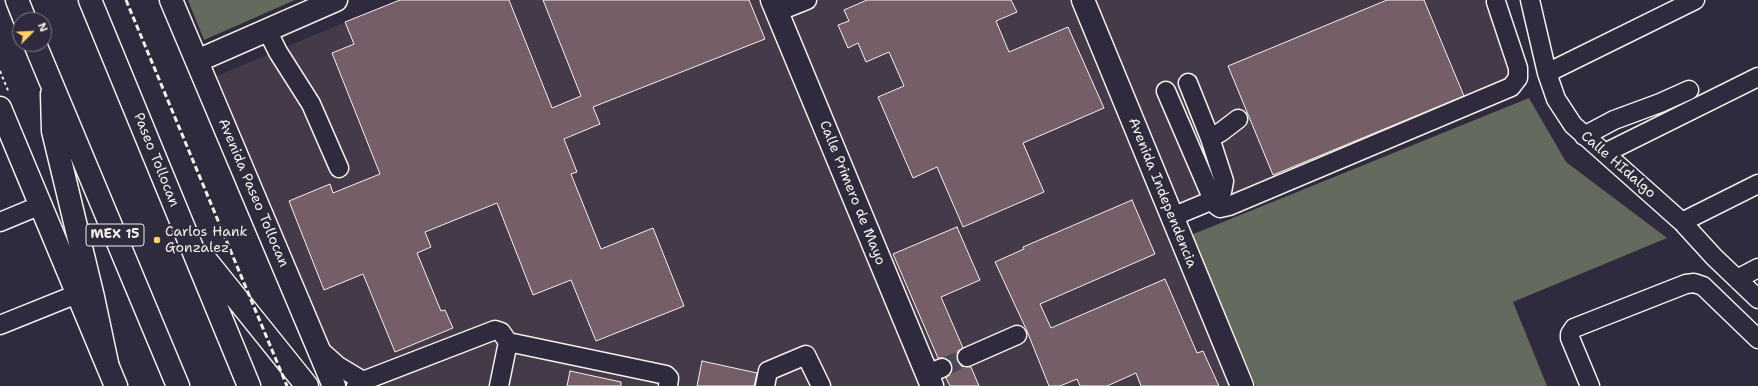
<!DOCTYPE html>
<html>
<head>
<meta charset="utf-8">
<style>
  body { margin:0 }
  #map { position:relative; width:1758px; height:386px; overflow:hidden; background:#2f2a3d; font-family:"Shantell Sans",sans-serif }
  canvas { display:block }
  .north { position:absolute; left:12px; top:12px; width:40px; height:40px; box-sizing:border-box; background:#2f2a3d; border:1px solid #7e7a81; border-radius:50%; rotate:66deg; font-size:11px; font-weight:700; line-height:16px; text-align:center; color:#f4f1e8 }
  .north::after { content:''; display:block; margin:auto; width:14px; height:18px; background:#ffd166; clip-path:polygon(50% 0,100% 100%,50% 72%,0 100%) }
</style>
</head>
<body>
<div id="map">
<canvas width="1758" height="386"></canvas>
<div class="north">N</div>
</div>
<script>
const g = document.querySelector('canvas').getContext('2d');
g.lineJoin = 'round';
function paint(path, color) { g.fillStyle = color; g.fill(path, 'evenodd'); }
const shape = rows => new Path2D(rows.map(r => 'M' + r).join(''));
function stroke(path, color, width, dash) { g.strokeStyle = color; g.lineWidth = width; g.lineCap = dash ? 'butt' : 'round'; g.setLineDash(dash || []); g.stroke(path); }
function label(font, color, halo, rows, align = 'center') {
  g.font = font + ' "Shantell Sans",sans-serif'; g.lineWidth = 4; g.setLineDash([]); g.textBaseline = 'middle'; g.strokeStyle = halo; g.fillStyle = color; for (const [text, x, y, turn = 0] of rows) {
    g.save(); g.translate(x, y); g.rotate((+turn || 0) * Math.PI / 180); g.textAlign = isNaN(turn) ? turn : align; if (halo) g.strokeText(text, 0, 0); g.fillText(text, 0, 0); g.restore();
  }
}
paint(shape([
  [398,0,1495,0,1520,80,1175,222,1249,386,347,386,217,76]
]), '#443a4a');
paint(shape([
  [188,0,295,0,204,40],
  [1529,98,1566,162,1667,238,1513,302,1547,386,1256,386,1191,235]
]), '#646b5e');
const building = shape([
  [400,0,509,0,552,108,581,96,543,0,749,0,765,39,593,107,600,124,564,139,577,172,571,174,601,249,653,228,684,306,596,341,571,280,533,295,497,203,425,232,431,247,417,253,441,311,445,310,453,328,395,352,363,274,324,290,289,201,330,184,333,193,380,174,332,53,354,44,345,22,400,0],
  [867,0,1011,0,1017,12,996,21,1009,52,1068,27,1104,108,1023,143,1044,192,963,227,937,167,913,178,878,97,904,86,889,52,866,62,858,43,848,48,838,25,849,21,844,10,867,0],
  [1387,0,1424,0,1464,96,1273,175,1228,66,1387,0],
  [1132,200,1155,254,1040,304,1051,328,1165,279,1197,353,1203,351,1219,386,1141,386,1136,373,1107,386,1080,386,1077,379,1060,386,1049,386,1027,331,995,262,1024,249,1023,247,1132,200],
  [957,227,980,280,941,297,963,348,958,351,957,361,961,366,971,367,979,386,950,386,946,378,952,370,952,364,944,358,938,358,893,254,957,227],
  [702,361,757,373,754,386,697,386,702,361],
  [570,371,621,382,621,386,567,386,570,371]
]);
paint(building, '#765e69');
stroke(building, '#f4f1e8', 1);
stroke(shape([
  [942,368,967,357]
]), '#4d4857', 18, [18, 9]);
const minor = shape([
  [1530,0,1547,73,1556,99,1573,125,1682,222,1714,257,1758,299],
  [777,12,807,0],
  [267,30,278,52,311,104,339,168],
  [1547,73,1695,0],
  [1188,83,1210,138],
  [1166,91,1213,200,1172,217],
  [1238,119,1221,132,1210,138,1224,181,1222,192,1213,200,1217,206,1220,208,1229,206,1511,87,1518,78,1518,68,1496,2],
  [1584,136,1614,120,1660,103,1689,90],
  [1605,153,1758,77],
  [0,222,41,205],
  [1682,222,1758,184],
  [1737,279,1758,268],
  [0,325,77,294],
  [320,350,338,366,363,381],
  [967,357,1017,335],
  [927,374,942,368],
  [356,386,363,381,495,330,501,332,508,342,666,375,669,378,668,386],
  [499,386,508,342],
  [765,386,768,371,806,355,821,386],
  [1590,386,1570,338,1570,334,1574,328,1686,284,1694,283,1703,286,1758,339]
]);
const major = shape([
  [171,0,334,386],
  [772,0,932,386],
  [1083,0,1242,386],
  [197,61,336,0],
  [0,108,116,386]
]);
const highway = shape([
  [17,0,25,20],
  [90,0,249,386],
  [35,44,178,386],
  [52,94,53,131,93,297,107,363],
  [205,259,307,386]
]);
stroke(minor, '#f4f1e8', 21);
stroke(major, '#f4f1e8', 25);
stroke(highway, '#f4f1e8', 25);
stroke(shape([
  [0,71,9,93]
]), '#f4f1e8', 2, [3, 3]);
stroke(minor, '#2f2a3d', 18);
stroke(major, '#2f2a3d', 22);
stroke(highway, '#2f2a3d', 22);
stroke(shape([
  [126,0,287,386]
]), '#f4f1e8', 3, [6, 3]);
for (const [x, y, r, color] of [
  [157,240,4,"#ffd166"]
]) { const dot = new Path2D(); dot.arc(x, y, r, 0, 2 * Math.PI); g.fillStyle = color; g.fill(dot); stroke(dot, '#2f2a3d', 1.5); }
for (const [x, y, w] of [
  [115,235,58]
]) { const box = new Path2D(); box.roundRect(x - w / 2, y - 11, w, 22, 3); g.fillStyle = '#2f2a3d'; g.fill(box); stroke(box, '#f4f1e8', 1); }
label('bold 13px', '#f4f1e8', null, [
  ["MEX 15",115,235]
]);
label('14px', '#f4f1e8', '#2f2a3d', [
  ["Paseo Tollocan",156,160,68],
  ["Calle HIdalgo",1618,165,41],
  ["Avenida Paseo Tollocan",253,193,67],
  ["Calle Primero de Mayo",852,193,68],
  ["Avenida Independencia",1162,193,68]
]);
label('14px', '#f4f1e8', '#2f2a3d', [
  ["Carlos Hank",165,232],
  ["Gonzalez",165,248]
], 'left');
</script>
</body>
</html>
